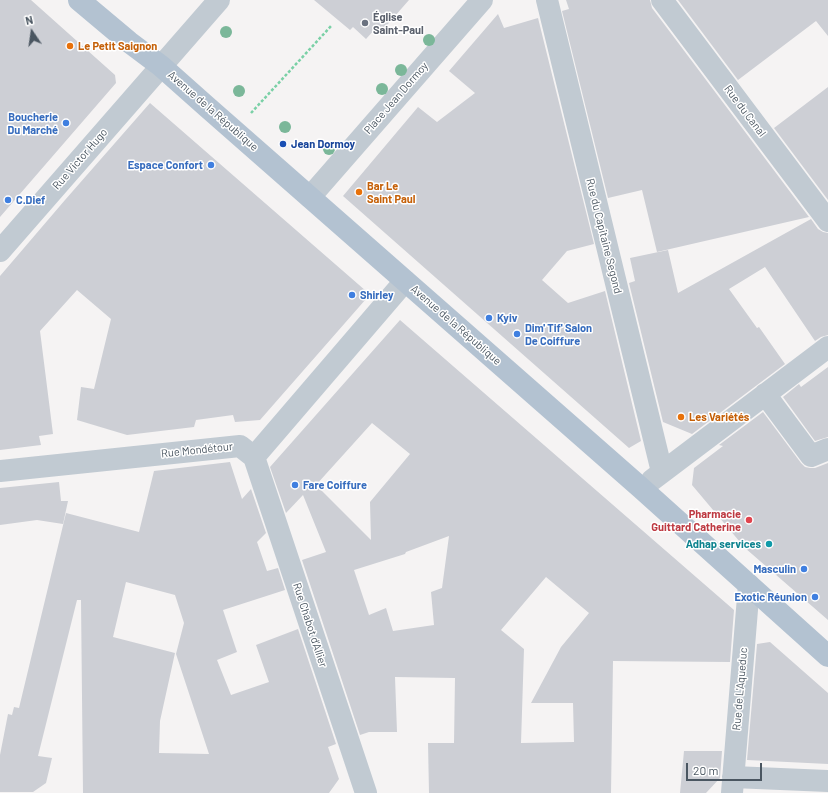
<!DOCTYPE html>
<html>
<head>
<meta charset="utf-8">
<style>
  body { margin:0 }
  #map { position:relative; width:828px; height:793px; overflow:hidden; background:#f5f3f3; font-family:Barlow,sans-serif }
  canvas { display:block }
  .north { position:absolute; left:12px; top:12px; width:40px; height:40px; -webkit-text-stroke:3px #fff; paint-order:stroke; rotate:347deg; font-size:11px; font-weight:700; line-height:16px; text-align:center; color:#4a5661 }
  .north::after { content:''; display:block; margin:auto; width:14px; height:18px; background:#4a5661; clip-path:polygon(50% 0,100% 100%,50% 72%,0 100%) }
  .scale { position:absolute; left:686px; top:763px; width:76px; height:18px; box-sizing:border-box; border:2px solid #4a5661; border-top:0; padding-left:5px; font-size:12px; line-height:14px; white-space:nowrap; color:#4a5661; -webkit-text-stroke:3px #fff; paint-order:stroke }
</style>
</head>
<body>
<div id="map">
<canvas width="828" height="793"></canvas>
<div class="north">N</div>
<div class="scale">20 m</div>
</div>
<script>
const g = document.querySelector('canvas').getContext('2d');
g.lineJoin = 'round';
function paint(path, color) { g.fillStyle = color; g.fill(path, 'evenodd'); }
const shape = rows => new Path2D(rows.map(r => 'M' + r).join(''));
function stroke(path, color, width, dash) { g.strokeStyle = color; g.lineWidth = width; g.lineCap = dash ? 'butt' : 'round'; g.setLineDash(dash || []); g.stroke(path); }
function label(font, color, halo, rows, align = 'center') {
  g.font = font + ' Barlow,sans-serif'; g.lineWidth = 3; g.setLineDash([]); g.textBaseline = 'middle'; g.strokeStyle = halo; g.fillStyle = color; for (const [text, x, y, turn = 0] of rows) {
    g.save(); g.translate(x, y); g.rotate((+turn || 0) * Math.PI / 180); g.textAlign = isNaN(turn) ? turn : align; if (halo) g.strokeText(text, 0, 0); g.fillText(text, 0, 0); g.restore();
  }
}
paint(shape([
  [0,0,31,0,115,75,116,83,0,217],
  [314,0,409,0,380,33,375,29,366,39,353,27,350,30],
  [566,0,650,0,652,8,809,217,657,252,642,190,608,198,562,11,569,9],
  [678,0,828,0,828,36,816,21,738,80],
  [498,14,504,28,538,18,594,244,567,251,542,280,568,303,605,291,641,441,629,448,343,196,418,107,437,122,475,93,449,71],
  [828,87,828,200,774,128],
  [150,103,366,291,366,299,260,420,235,422,233,415,196,420,194,427,127,435,77,420,81,387,94,389,111,319,77,290,40,331,53,434,39,436,41,445,0,450,0,276,65,200],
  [811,219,818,229,823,232,828,233,828,335,821,337,815,341,765,267,729,289,757,328,759,327,785,364,692,434,663,422,629,283,635,281,630,258,668,250,678,293],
  [400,320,734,610,730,662,613,661,611,793,429,793,428,743,454,743,455,678,395,677,397,732,369,732,360,735,302,560,326,552,303,495,286,513,270,467],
  [372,423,410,454,370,502,371,540,316,485],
  [449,536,442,588,431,592,434,625,393,631,386,608,369,615,354,570,405,554,406,552],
  [546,577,589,613,561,647,531,703,573,703,574,742,521,743,524,649,501,630],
  [828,367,828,437,815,441,783,397,799,384,801,387],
  [763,412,801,463,805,467,810,468,815,468,828,463,828,620,745,548,692,485,694,468,723,446,719,445],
  [230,462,242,499,251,489,266,533,257,542,267,571,278,568,285,590,223,610,237,652,217,660,231,695,269,682,256,645,298,629,336,744,328,747,339,779,329,793,83,793,81,600,77,600,38,756,52,758,46,783,33,792,0,792,0,755,8,714,12,715,14,707,19,708,66,513,139,532,154,471],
  [126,582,175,595,184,623,176,654,209,754,159,753,160,721,175,653,113,637],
  [59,482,61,501,68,501,63,524,37,520,0,525,0,488],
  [770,642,828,693,828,764,747,760,757,644],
  [684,751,722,751,720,778,706,793,680,793]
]), '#cdcfd5');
stroke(shape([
  [251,113,332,25]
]), '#7ad0a6', 2.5, [3, 2]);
stroke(shape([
  [547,0,662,472],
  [662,0,828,221],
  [310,197,482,0],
  [0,251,219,0],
  [765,394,811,456,828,449],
  [254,457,366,793],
  [254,457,405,281],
  [0,471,240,446,254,457],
  [652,480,828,347],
  [733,777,828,781],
  [732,793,749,585]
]), '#c1cad2', 22);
stroke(shape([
  [79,0,129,42,161,66,206,106,641,488,828,656]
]), '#b3c2d1', 22);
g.fillStyle = '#7bb799';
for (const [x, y] of [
  [226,32],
  [429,40],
  [401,70],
  [382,89],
  [239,91],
  [285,127],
  [329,149]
]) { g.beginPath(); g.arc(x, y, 6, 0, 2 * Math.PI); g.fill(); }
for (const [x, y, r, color] of [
  [365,23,4,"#6b7280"],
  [70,46,4,"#e8710a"],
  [66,123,4,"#3f7fe0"],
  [283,144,4,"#1a4fb4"],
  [211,165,4,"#3f7fe0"],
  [359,192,4,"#e8710a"],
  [8,200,4,"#3f7fe0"],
  [352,295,4,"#3f7fe0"],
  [489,318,4,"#3f7fe0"],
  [517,334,4,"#3f7fe0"],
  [681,417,4,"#e8710a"],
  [295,485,4,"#3f7fe0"],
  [749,520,4,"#e0444e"],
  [769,544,4,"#0f9aa8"],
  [804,569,4,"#3f7fe0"],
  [815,597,4,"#3f7fe0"]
]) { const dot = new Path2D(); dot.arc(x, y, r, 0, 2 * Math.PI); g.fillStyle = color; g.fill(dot); stroke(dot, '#fff', 1.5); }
label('bold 11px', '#5b616d', '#fff', [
  ["Église",373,17],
  ["Saint-Paul",373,30]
], 'left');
label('bold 11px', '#c56008', '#fff', [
  ["Le Petit Saignon",78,46],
  ["Bar Le",367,186],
  ["Saint Paul",367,199],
  ["Les Variétés",689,417]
], 'left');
label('11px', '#4a5661', '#fff', [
  ["Place Jean Dormoy",396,98,-49],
  ["Avenue de la République",213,111,41],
  ["Rue du Canal",745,111,53],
  ["Rue Victor Hugo",80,159,-49],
  ["Rue du Capitaine Segond",604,236,76],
  ["Avenue de la République",456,325,41],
  ["Rue Mondétour",197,450,-6],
  ["Rue Chabot d'Allier",310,625,72],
  ["Rue de L'Aqueduc",740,689,-85]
]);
label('bold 11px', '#366cbe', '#fff', [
  ["Boucherie",58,117,"right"],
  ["Du Marché",58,130,"right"],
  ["Espace Confort",203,165,"right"],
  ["C.Dief",16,200],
  ["Shirley",360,295],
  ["Kyiv",497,318],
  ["Dim' Tif' Salon",525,328],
  ["De Coiffure",525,341],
  ["Fare Coiffure",303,485],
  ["Masculin",796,569,"right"],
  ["Exotic Réunion",807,597,"right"]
], 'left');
label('bold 11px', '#164399', '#fff', [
  ["Jean Dormoy",291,144]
], 'left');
label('bold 11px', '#be3a42', '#fff', [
  ["Pharmacie",741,514],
  ["Guittard Catherine",741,527]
], 'right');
label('bold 11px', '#0d838f', '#fff', [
  ["Adhap services",761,544]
], 'right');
</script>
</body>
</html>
